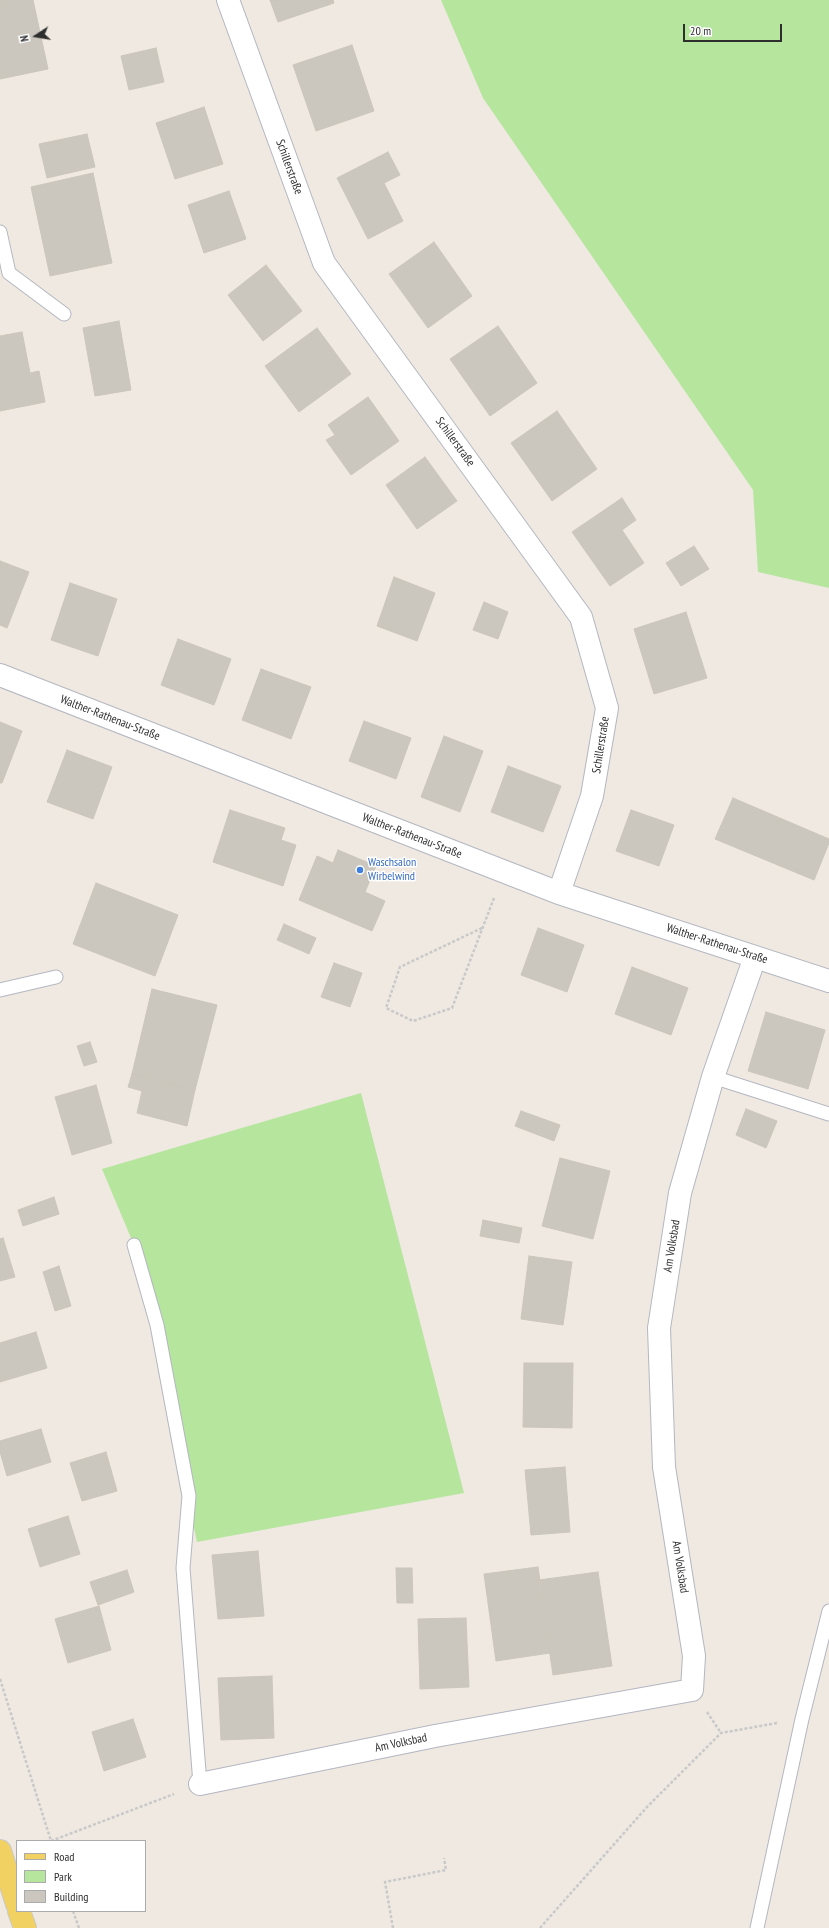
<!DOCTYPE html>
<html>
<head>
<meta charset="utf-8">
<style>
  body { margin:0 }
  #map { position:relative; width:829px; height:1928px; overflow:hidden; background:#efe9e1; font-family:"PT Sans Narrow",sans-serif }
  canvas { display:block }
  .legend { position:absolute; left:16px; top:1840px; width:130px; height:72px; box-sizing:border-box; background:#fff; border:1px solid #ababab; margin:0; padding:5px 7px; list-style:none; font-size:12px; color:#2e2e2e }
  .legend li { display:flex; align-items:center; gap:8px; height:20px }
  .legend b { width:20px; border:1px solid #ababab }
  .north { position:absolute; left:16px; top:16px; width:40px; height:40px; -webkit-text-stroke:3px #fff; paint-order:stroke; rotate:258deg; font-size:11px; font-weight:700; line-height:16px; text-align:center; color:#2e2e2e }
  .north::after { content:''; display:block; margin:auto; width:14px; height:18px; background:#2e2e2e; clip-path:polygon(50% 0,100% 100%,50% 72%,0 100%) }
  .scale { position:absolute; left:683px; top:24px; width:99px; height:18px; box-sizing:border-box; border:2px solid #2e2e2e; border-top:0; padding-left:5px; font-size:12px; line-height:14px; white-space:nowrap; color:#2e2e2e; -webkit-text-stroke:3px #fff; paint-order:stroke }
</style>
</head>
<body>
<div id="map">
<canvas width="829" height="1928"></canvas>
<ul class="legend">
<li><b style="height:5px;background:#f2d163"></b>Road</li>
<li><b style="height:11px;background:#b6e59e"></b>Park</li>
<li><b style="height:11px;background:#cbc7bf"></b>Building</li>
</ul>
<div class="north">N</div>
<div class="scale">20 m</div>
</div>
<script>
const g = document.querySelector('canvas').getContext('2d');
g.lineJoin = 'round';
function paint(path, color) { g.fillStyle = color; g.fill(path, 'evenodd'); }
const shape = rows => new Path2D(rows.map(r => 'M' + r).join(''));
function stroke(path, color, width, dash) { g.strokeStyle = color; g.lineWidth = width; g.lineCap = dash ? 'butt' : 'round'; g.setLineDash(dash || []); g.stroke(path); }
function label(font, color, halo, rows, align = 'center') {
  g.font = font + ' "PT Sans Narrow",sans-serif'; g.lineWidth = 3; g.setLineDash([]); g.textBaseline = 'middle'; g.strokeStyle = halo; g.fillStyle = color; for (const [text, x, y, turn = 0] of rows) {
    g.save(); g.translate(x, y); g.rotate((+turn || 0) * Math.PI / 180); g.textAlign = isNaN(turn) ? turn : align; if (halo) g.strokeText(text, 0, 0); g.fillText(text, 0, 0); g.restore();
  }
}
paint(shape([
  [441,0,829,0,829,588,758,572,753,490,483,98],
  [361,1093,464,1493,197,1542,134,1245,102,1169]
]), '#b6e59e');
const building = shape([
  [0,0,33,0,48,69,0,79,0,0],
  [270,0,333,0,334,3,278,22,270,0],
  [352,45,374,111,316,131,293,65,352,45],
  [156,48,164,82,129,90,121,56,156,48],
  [204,107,223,164,175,179,156,123,204,107],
  [87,134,95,167,47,178,39,144,87,134],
  [388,152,400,175,384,183,403,221,368,239,337,178,388,152],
  [93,173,112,263,50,276,31,187,93,173],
  [229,191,246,239,204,253,188,205,229,191],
  [434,242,472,296,428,328,389,274,434,242],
  [266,265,302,311,263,341,228,295,266,265],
  [119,321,131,390,95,396,83,328,119,321],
  [498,326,537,383,490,416,450,359,498,326],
  [317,328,351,374,299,412,265,366,317,328],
  [22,332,30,373,39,371,45,402,0,411,0,336,22,332],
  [368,397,399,441,351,475,326,440,335,435,328,425,368,397],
  [557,411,597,469,552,501,511,443,557,411],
  [425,457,457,501,417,529,386,485,425,457],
  [622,498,636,520,622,530,644,563,610,586,572,532,622,498],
  [694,546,709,569,681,586,666,563,694,546],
  [0,561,29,572,7,628,0,625,0,561],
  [394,577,435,593,417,641,377,626,394,577],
  [70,583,117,599,98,656,51,640,70,583],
  [484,602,508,612,498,639,473,630,484,602],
  [686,612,707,678,654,694,634,629,686,612],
  [178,639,231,659,214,705,161,685,178,639],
  [261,669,311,687,291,739,242,720,261,669],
  [364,721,411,738,396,779,349,761,364,721],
  [0,722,22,731,2,783,0,783,0,722],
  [444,736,483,751,460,812,421,797,444,736],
  [67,750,112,767,93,819,47,802,67,750],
  [508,766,561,786,543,832,491,812,508,766],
  [733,798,829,839,829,843,814,880,715,839,733,798],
  [230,810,285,828,281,840,296,845,283,886,213,862,230,810],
  [631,810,674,825,659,866,616,851,631,810],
  [338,850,376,866,365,892,385,901,372,931,299,900,317,856,333,863,338,850],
  [96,883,178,915,155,976,73,944,96,883],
  [284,924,316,938,309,954,277,940,284,924],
  [538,928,584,945,567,992,521,975,538,928],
  [334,963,362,973,350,1007,321,997,334,963],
  [632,967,688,988,671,1035,615,1014,632,967],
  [152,989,217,1005,195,1090,132,1074,152,989],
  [766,1012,825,1030,808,1089,748,1071,766,1012],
  [90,1042,97,1062,84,1066,77,1046,90,1042],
  [132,1074,195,1090,187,1126,137,1113,142,1091,128,1087,132,1074],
  [96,1085,112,1143,72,1155,55,1097,96,1085],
  [746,1109,777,1121,766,1148,736,1135,746,1109],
  [521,1111,560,1125,554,1141,515,1126,521,1111],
  [560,1158,610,1171,593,1239,542,1226,560,1158],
  [54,1197,59,1214,23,1226,18,1210,54,1197],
  [483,1220,522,1228,519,1243,480,1236,483,1220],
  [3,1238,15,1277,0,1281,0,1239,3,1238],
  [529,1256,572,1262,563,1325,521,1319,529,1256],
  [59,1266,71,1306,55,1311,43,1272,59,1266],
  [36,1332,47,1368,0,1382,0,1343,36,1332],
  [524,1363,573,1363,572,1428,523,1427,524,1363],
  [41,1429,51,1462,7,1476,0,1452,0,1441,41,1429],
  [106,1452,117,1491,82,1501,70,1463,106,1452],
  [565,1467,570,1532,531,1535,525,1470,565,1467],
  [68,1516,80,1554,40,1567,28,1529,68,1516],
  [258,1551,264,1616,218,1619,212,1555,258,1551],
  [538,1567,550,1653,496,1661,484,1574,538,1567],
  [396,1568,412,1568,413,1603,397,1603,396,1568],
  [127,1570,134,1592,98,1605,90,1582,127,1570],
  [598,1572,612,1666,553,1675,539,1580,598,1572],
  [99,1606,111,1650,68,1663,55,1619,99,1606],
  [466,1618,469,1687,420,1689,418,1619,466,1618],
  [272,1676,274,1738,221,1740,218,1678,272,1676],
  [133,1719,146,1757,104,1771,92,1732,133,1719]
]);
paint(building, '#cbc7bf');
stroke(building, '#cbc5ba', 1);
const service = shape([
  [0,232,9,273,64,314],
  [0,990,56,977],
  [713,1077,829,1114],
  [134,1245,157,1325,189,1496,183,1568,200,1784],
  [757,1928,802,1719,829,1611]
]);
const minor = shape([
  [228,0,324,263,581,617,607,708,592,796,559,893],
  [0,675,559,893,829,981],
  [200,1784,435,1736,692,1690,694,1656,664,1467,659,1328,680,1193,713,1077,755,957]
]);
const primary = shape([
  [0,1851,17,1904],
  [19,1911,25,1928]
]);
stroke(service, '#b4b7c1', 15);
stroke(minor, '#b4b7c1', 24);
stroke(primary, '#c9c9c9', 24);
stroke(shape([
  [482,928,400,967,386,1008,413,1021,452,1008,494,898],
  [0,1679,51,1841],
  [707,1712,721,1733],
  [51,1841,174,1794],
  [73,1911,79,1928],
  [393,1928,385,1882,446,1870,444,1858],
  [540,1928,647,1807,721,1733,777,1723]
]), '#c9c9c9', 2.5, [3, 2]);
stroke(service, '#fff', 13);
stroke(minor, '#fff', 22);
stroke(primary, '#f2d163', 22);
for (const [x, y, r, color] of [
  [360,870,4,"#3f7fe0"]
]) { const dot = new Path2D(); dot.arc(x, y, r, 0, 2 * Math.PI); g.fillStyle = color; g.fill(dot); stroke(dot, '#fff', 1.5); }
label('12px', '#2e2e2e', '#fff', [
  ["Schillerstraße",289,167,70],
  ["Schillerstraße",455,442,54],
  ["Walther-Rathenau-Straße",110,718,21],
  ["Schillerstraße",601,745,-81],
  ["Walther-Rathenau-Straße",412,836,21],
  ["Walther-Rathenau-Straße",717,944,18],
  ["Am Volksbad",672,1246,-81],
  ["Am Volksbad",680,1567,81],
  ["Am Volksbad",401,1743,-12]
]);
label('12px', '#366cbe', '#fff', [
  ["Waschsalon",368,863],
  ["Wirbelwind",368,877]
], 'left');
</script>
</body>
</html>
